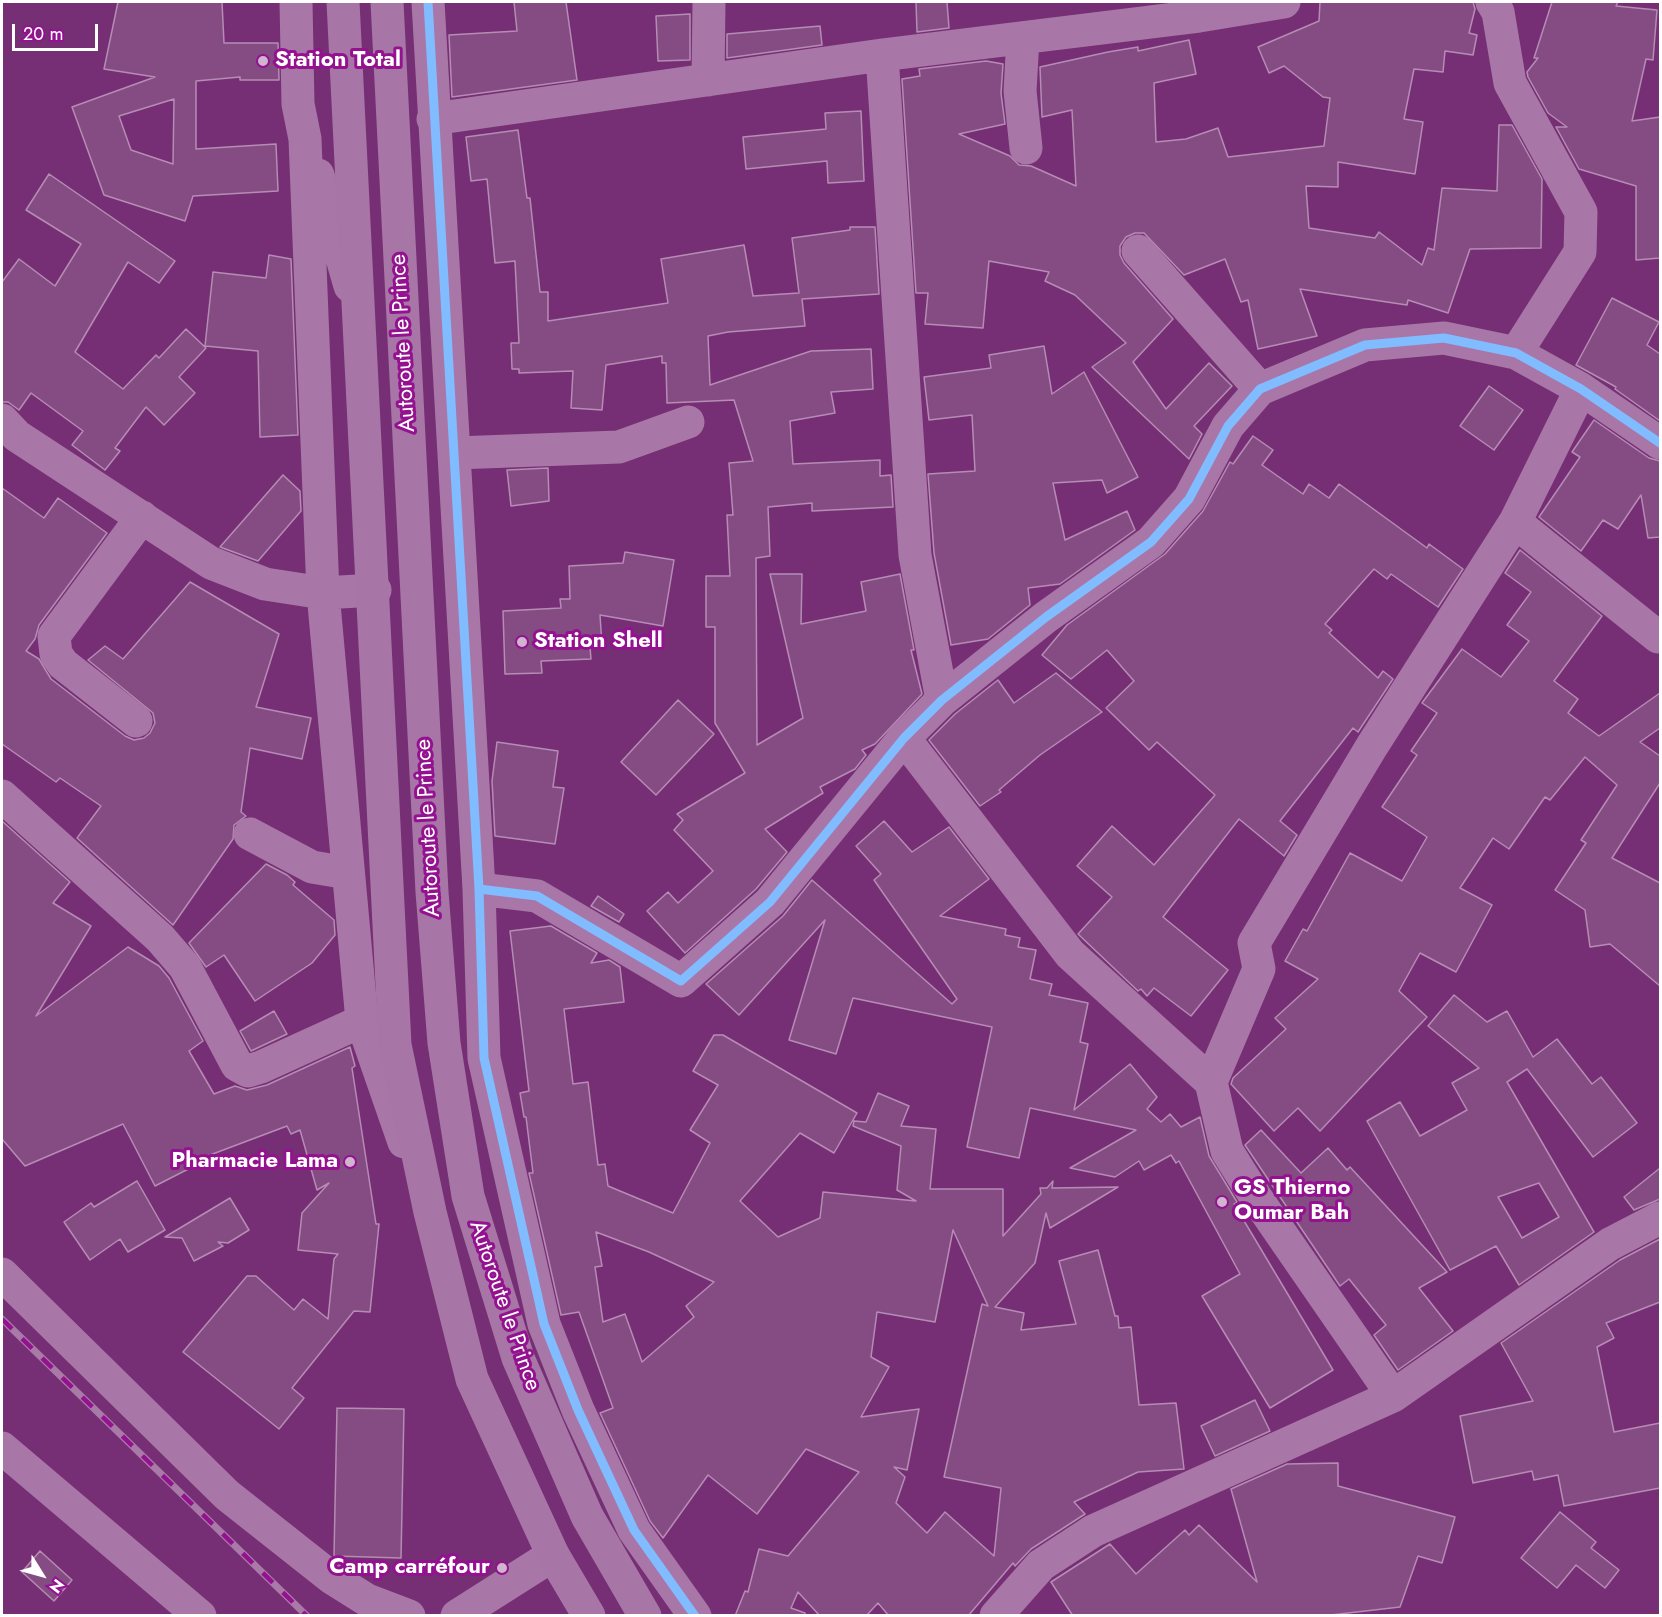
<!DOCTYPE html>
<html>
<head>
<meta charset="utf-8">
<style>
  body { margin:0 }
  #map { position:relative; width:1662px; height:1617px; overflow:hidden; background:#762f74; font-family:Jost,sans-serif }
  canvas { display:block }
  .frame { position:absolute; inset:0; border:3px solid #fff; pointer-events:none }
  .north { position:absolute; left:12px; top:1545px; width:60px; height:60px; -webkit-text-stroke:4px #94118f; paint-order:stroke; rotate:127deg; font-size:16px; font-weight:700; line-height:24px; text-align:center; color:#fff }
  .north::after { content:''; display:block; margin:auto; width:21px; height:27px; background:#fff; clip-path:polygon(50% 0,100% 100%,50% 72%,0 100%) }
  .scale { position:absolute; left:12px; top:24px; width:86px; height:27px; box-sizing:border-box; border:3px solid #fff; border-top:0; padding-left:8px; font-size:18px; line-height:21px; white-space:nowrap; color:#fff; -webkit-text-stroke:4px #94118f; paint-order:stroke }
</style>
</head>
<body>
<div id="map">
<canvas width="1662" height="1617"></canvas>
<div class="frame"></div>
<div class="north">N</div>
<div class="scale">20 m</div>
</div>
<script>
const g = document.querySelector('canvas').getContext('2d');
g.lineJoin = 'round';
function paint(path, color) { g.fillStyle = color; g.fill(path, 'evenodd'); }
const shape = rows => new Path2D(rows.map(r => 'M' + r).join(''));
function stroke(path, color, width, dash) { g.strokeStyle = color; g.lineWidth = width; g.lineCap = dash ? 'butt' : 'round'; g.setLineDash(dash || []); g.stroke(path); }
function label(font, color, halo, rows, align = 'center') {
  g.font = font + ' Jost,sans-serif'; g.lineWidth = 6; g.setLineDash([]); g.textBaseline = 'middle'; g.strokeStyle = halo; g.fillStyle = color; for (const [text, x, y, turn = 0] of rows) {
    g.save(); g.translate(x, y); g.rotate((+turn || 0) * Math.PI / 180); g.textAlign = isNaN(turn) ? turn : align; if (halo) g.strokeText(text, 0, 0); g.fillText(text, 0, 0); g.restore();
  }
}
const building = shape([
  [118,2,222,2,224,43,278,43,279,80,240,80,240,77,196,81,196,149,276,144,278,191,193,196,185,221,104,195,72,107,155,77,104,69,118,2],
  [174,99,173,164,131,150,119,116,174,99],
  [514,2,566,2,577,80,452,97,449,35,517,31,514,2],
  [916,2,947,2,949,28,917,32,916,2],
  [1320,2,1473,2,1475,9,1469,33,1477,35,1473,55,1445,51,1443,72,1414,69,1404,119,1423,122,1415,174,1338,162,1338,187,1306,186,1309,228,1375,238,1379,232,1422,265,1428,248,1434,250,1442,188,1497,191,1499,125,1512,125,1542,179,1541,248,1470,249,1448,313,1408,300,1407,305,1300,289,1317,336,1258,349,1248,300,1241,302,1225,259,1184,275,1144,233,1135,233,1126,237,1120,246,1120,255,1124,263,1173,319,1133,362,1166,409,1209,363,1232,386,1194,426,1202,434,1189,459,1092,367,1126,343,1075,295,1045,281,1049,272,989,261,983,328,925,324,928,293,916,293,902,79,920,76,919,69,986,61,1003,64,1001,93,1005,124,959,134,1010,156,1019,165,1031,166,1076,186,1072,110,1042,117,1040,67,1108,52,1138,47,1138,51,1189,40,1196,74,1154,83,1156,142,1186,139,1218,128,1228,157,1324,146,1330,98,1323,97,1284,66,1269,73,1258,47,1319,21,1320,2],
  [1552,2,1618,2,1616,6,1657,10,1653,60,1646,59,1632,121,1660,117,1660,258,1636,260,1636,186,1579,169,1556,127,1567,127,1548,113,1528,77,1527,72,1538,58,1534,58,1552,2],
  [690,14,690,60,658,61,656,16,690,14],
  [820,26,822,45,727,58,727,34,820,26],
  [861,111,864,181,828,183,827,161,746,169,743,137,826,129,825,113,861,111],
  [518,130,527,198,530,198,540,292,548,292,548,321,668,303,661,259,744,245,753,296,799,293,792,238,850,230,850,227,875,227,879,294,802,299,805,326,728,332,708,336,710,385,811,351,871,349,873,389,831,392,835,413,790,421,793,464,880,460,880,476,891,475,893,507,812,511,812,503,768,507,770,556,756,558,757,745,803,718,770,574,802,574,801,624,866,611,861,582,900,574,914,650,911,650,922,694,875,744,862,750,866,755,855,769,820,787,823,793,765,829,787,852,756,889,685,953,647,911,668,892,678,903,713,871,674,830,683,820,677,814,745,773,715,723,715,627,706,627,706,576,730,576,727,515,733,515,729,463,753,461,734,400,667,403,666,363,662,363,662,356,606,365,602,410,571,408,573,371,519,373,519,369,512,369,511,343,519,343,515,261,495,263,487,179,471,181,466,137,518,130],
  [49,174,175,261,159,283,128,262,75,352,123,389,156,355,159,358,186,329,206,348,179,377,195,393,164,425,146,407,115,448,120,451,105,470,72,445,83,431,31,393,19,410,8,402,2,402,2,282,19,259,55,286,81,244,26,210,49,174],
  [269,255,291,259,298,435,260,437,258,351,205,346,213,272,266,278,269,255],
  [1612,298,1659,322,1647,345,1660,354,1660,421,1615,389,1616,387,1576,365,1612,298],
  [1044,346,1052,394,1084,372,1138,477,1107,493,1102,480,1053,483,1065,540,1127,511,1135,530,1060,584,1028,588,1030,605,988,639,951,645,934,553,928,474,975,471,972,415,929,420,924,377,991,368,989,355,1044,346],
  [1489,386,1523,410,1494,450,1460,426,1489,386],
  [1594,420,1649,458,1660,461,1660,537,1648,538,1641,495,1618,529,1603,520,1581,551,1539,517,1580,457,1572,452,1594,420],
  [1253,436,1273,450,1262,465,1303,494,1309,484,1329,498,1339,484,1427,548,1429,544,1463,569,1438,607,1391,574,1387,579,1374,569,1325,624,1332,630,1329,633,1378,678,1383,671,1393,679,1358,732,1353,728,1280,821,1297,835,1284,856,1239,819,1163,917,1228,970,1191,1016,1154,988,1147,996,1141,989,1138,991,1078,934,1112,897,1077,866,1112,826,1154,865,1215,795,1157,742,1149,750,1106,708,1134,681,1107,650,1071,679,1042,655,1067,625,1165,554,1203,511,1230,462,1233,464,1253,436],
  [548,468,549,501,511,506,507,470,548,468],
  [283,475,300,491,301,511,258,561,220,547,283,475],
  [2,488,44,518,58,498,107,533,39,625,35,639,26,651,39,659,51,679,125,736,134,740,144,738,150,733,155,723,153,713,88,660,105,646,123,659,190,582,279,634,256,707,311,718,302,759,250,748,241,812,246,816,234,825,233,839,173,925,77,838,101,806,60,778,56,782,2,744,2,488],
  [1520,550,1602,616,1554,681,1578,699,1568,713,1599,736,1660,693,1660,728,1640,742,1660,756,1660,783,1612,858,1660,883,1660,986,1610,944,1590,947,1585,910,1555,890,1586,843,1581,840,1617,785,1585,757,1550,800,1545,797,1509,849,1493,838,1460,888,1492,905,1456,972,1420,953,1399,991,1427,1017,1320,1131,1298,1108,1274,1131,1231,1084,1233,1078,1286,1029,1275,1018,1318,979,1285,961,1303,929,1307,931,1350,853,1402,881,1427,837,1382,807,1417,755,1411,751,1437,713,1422,703,1462,649,1501,677,1529,641,1507,625,1531,592,1505,573,1520,550],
  [625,552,674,560,663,626,600,615,602,646,590,647,591,659,541,661,542,673,505,674,503,611,561,608,560,599,570,599,569,566,623,563,625,552],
  [1056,673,1102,712,1040,755,999,790,1001,792,980,806,929,740,955,714,998,680,1014,703,1056,673],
  [678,700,714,734,656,795,621,762,678,700],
  [497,742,558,751,553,787,564,788,555,844,495,836,492,781,497,742],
  [2,821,70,882,53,903,91,926,36,1016,128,947,159,966,169,978,203,1041,189,1051,214,1094,235,1086,247,1090,267,1085,350,1047,355,1066,352,1068,376,1224,379,1224,370,1312,354,1311,292,1388,304,1398,279,1429,183,1352,247,1276,256,1276,294,1310,303,1299,328,1319,334,1259,338,1254,298,1250,302,1213,329,1183,317,1190,300,1130,291,1134,287,1126,202,1158,204,1161,155,1186,123,1124,25,1166,2,1139,2,821],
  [884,821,912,852,949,827,989,879,940,916,1006,929,1005,935,1020,938,1018,947,1036,950,1030,979,1052,984,1049,995,1088,1003,1080,1042,1088,1044,1074,1110,1130,1064,1157,1097,1147,1109,1161,1122,1170,1114,1181,1127,1200,1117,1209,1156,1237,1202,1234,1204,1333,1370,1270,1408,1202,1296,1240,1274,1179,1161,1176,1163,1171,1155,1144,1170,1139,1161,1115,1177,1070,1168,1136,1130,1030,1108,1019,1158,967,1147,992,1027,853,998,836,1054,789,1040,825,920,739,1015,706,984,783,916,812,880,952,1004,957,999,874,880,881,874,856,846,884,821],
  [266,864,287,875,295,882,293,885,334,920,335,935,312,963,255,1001,224,955,206,967,189,943,266,864],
  [598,896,624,914,619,922,591,906,598,896],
  [551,926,597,953,591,963,609,960,620,967,624,1002,564,1009,573,1084,588,1082,598,1165,605,1164,608,1186,673,1213,710,1143,690,1130,718,1085,693,1071,714,1035,723,1035,857,1113,834,1153,800,1133,740,1201,778,1237,820,1218,823,1192,916,1201,897,1190,901,1146,853,1126,854,1121,866,1122,878,1093,909,1106,901,1126,936,1129,930,1189,1003,1189,1003,1236,1041,1194,1040,1188,1047,1188,1053,1181,1052,1188,1118,1187,1050,1228,1046,1213,1035,1263,995,1307,1024,1313,1021,1330,1076,1324,1059,1261,1098,1250,1115,1316,1118,1316,1119,1328,1131,1327,1139,1405,1176,1403,1184,1469,1138,1472,1074,1502,1085,1514,1031,1549,1015,1566,1013,1563,968,1616,889,1616,878,1603,866,1616,820,1616,798,1592,791,1608,805,1613,805,1616,735,1616,745,1591,748,1592,759,1549,788,1556,859,1472,806,1449,757,1514,708,1475,663,1538,650,1521,600,1413,613,1408,579,1312,561,1315,529,1173,533,1173,526,1117,524,1117,520,1093,529,1091,510,931,551,926],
  [953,1230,988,1306,982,1304,944,1477,1001,1488,994,1556,945,1512,927,1533,896,1503,905,1477,894,1467,907,1470,919,1409,861,1417,889,1367,871,1357,877,1312,935,1322,953,1230],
  [596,1232,649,1252,714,1282,686,1306,694,1317,642,1362,625,1314,603,1322,595,1267,602,1266,596,1232],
  [1454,995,1487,1022,1507,1011,1533,1057,1557,1039,1592,1084,1601,1077,1637,1123,1593,1157,1527,1069,1507,1082,1594,1232,1519,1285,1496,1246,1450,1270,1367,1121,1400,1102,1420,1136,1467,1110,1452,1083,1479,1068,1428,1026,1454,995],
  [1539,1183,1559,1217,1522,1238,1498,1197,1539,1183],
  [274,1011,287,1034,251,1051,240,1031,274,1011],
  [1261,1130,1301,1173,1328,1148,1347,1170,1350,1167,1447,1272,1419,1288,1453,1331,1398,1370,1374,1335,1386,1325,1349,1279,1340,1286,1245,1145,1261,1130],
  [1660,1168,1660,1199,1634,1210,1624,1197,1660,1168],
  [137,1181,165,1230,128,1252,120,1239,90,1260,64,1222,91,1203,94,1207,137,1181],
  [230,1198,249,1230,228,1243,218,1242,223,1246,194,1261,182,1238,165,1237,230,1198],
  [1660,1239,1660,1302,1606,1323,1614,1338,1597,1347,1614,1432,1660,1423,1660,1488,1564,1506,1558,1475,1534,1480,1532,1471,1473,1483,1460,1416,1533,1401,1501,1343,1620,1260,1660,1239],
  [1255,1400,1270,1431,1215,1456,1201,1426,1255,1400],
  [337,1408,404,1409,401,1558,334,1556,337,1408],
  [1338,1463,1338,1486,1455,1517,1442,1563,1418,1556,1400,1607,1322,1616,1073,1616,1051,1582,1110,1544,1136,1574,1185,1530,1189,1535,1199,1525,1257,1582,1231,1489,1287,1464,1338,1463],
  [1560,1512,1596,1542,1591,1548,1619,1570,1605,1588,1576,1565,1557,1588,1521,1558,1560,1512],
  [40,1551,72,1580,54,1601,22,1572,40,1551]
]);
paint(building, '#854c83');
stroke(building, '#b68cb5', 1.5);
stroke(shape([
  [296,2,298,104,305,139,323,593,362,1021,404,1142],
  [428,2,479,889,484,1058,544,1324,578,1410,634,1530,695,1616],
  [1492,2,1498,12,1510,83,1581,212,1580,252,1516,353],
  [1023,38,1020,91,1026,148],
  [882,55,915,555,942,700],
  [708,80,709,2],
  [433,119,882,55,1199,16,1284,2],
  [318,175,350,286],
  [1138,251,1260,389],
  [2,420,17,436,211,563,265,584,323,593,375,590],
  [455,453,619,447,688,422],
  [1515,522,1658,637],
  [136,721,63,664,56,654,54,636,142,517],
  [904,738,1070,954,1211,1082,1227,1151,1255,1196,1393,1396],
  [2,796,160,938,185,967,237,1065,248,1071,261,1067,362,1021],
  [250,834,312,867,348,873],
  [479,889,537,896,681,981,770,902,904,738,942,700,1046,617,1151,542,1189,499,1228,426,1260,389,1365,345,1444,338,1516,353,1581,389,1660,443],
  [1211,1082,1259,969,1254,943,1372,746,1515,522,1581,389],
  [2,1274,227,1495,332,1578,367,1600,409,1616],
  [2,1448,200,1616],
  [457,1616,553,1555],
  [996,1616,1041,1565,1093,1531,1393,1396,1610,1244,1660,1218]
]), '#a977a7', 33);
stroke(shape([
  [343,2,395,1045,430,1212,472,1379,553,1555,589,1616],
  [387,2,432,892,444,1043,468,1196,518,1358,587,1516,645,1616]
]), '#a776a6', 33);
const rail = shape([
  [2,1319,307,1616]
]);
stroke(rail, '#a97aa7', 7);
stroke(rail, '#94118f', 4.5, [14]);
stroke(shape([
  [428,2,479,889,484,1058,544,1324,578,1410,634,1530,695,1616],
  [479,889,537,896,681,981,770,902,904,738,942,700,1046,617,1151,542,1189,499,1228,426,1260,389,1365,345,1444,338,1516,353,1581,389,1660,443]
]), '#80bcff', 9);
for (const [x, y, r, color] of [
  [263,61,6,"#cfb6ce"],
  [522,642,6,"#cfb6ce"],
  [350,1162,6,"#cfb6ce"],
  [1222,1202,6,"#cfb6ce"],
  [502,1568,6,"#cfb6ce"]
]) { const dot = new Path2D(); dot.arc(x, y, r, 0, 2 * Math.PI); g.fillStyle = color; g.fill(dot); stroke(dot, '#94118f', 2); }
label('bold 22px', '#fff', '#94118f', [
  ["Station Total",275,61],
  ["Station Shell",534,642],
  ["Pharmacie Lama",338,1162,"right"],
  ["GS Thierno",1234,1189],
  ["Oumar Bah",1234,1214],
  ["Camp carréfour",490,1568,"right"]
], 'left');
label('22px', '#fff', '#94118f', [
  ["Autoroute le Prince",404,343,-93],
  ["Autoroute le Prince",429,828,-93],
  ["Autoroute le Prince",504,1306,71]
]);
</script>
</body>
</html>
